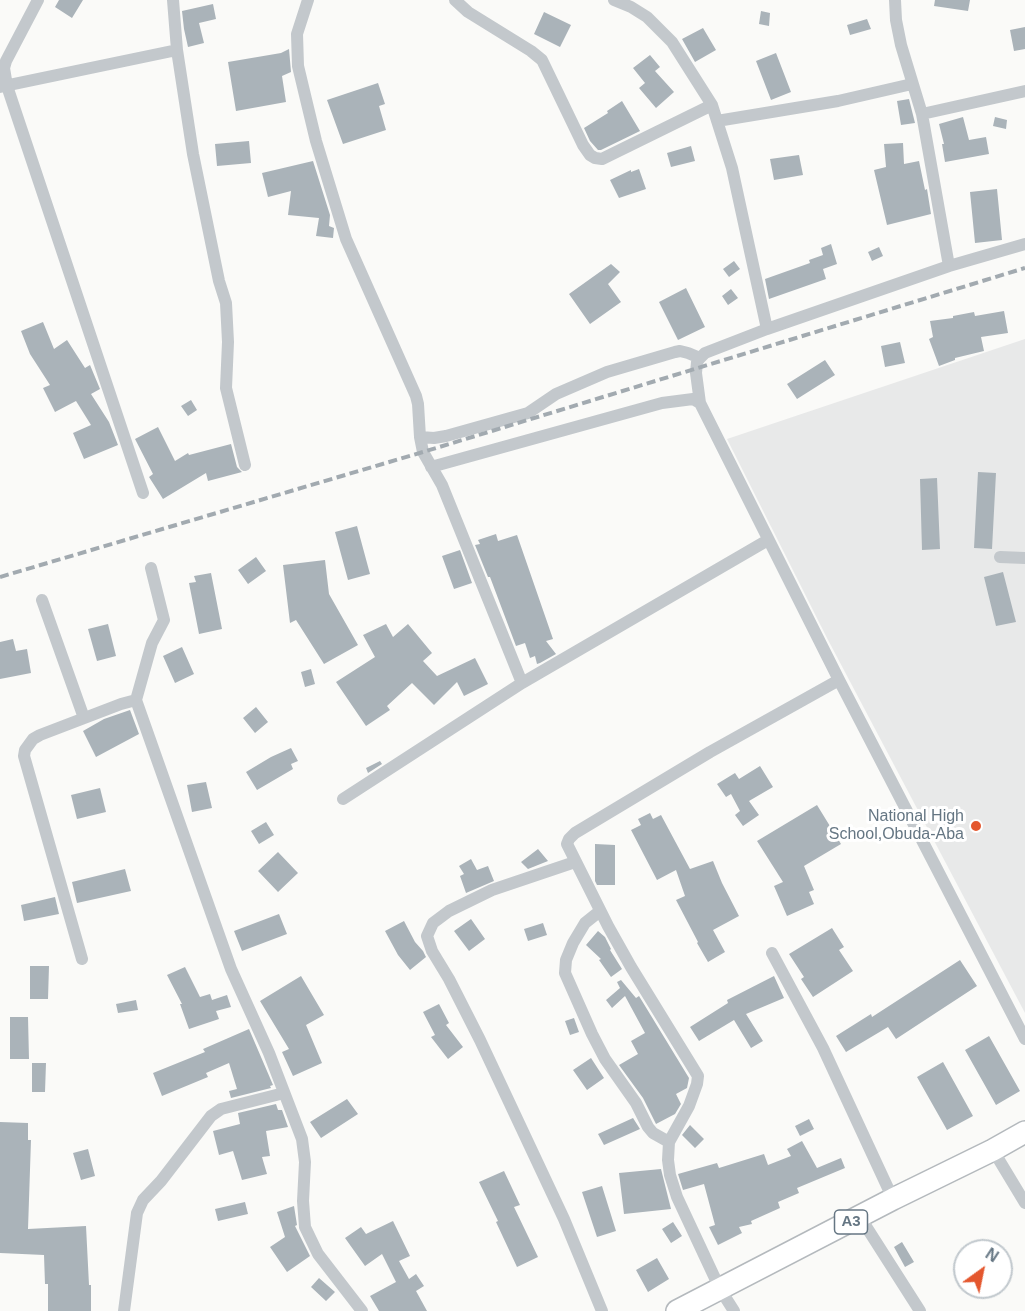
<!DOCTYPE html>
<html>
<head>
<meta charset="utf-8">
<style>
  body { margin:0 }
  #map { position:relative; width:1025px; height:1311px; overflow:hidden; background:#fafaf8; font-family:Arial,sans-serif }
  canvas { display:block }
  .north { position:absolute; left:953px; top:1239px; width:60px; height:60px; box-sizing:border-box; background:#fff; border:2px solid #c1c8cd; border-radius:50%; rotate:33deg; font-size:16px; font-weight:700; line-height:24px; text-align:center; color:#657683 }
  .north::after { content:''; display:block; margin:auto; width:21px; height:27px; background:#e4572e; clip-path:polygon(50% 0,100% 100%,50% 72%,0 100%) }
</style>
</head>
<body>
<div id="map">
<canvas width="1025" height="1311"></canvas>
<div class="north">N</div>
</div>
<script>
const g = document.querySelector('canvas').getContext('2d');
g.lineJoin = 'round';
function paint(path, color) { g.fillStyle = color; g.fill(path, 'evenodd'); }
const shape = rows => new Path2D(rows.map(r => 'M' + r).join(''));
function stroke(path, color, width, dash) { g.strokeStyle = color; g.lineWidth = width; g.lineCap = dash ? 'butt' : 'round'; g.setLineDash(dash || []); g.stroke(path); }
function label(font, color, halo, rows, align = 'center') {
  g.font = font + ' Arial,sans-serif'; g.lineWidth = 6; g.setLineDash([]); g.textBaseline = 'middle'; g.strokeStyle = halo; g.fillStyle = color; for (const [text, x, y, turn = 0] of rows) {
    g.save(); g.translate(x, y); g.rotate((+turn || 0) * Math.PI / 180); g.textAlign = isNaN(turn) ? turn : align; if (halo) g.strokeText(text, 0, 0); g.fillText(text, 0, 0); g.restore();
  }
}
paint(shape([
  [1025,339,1025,1013,827,638,727,439]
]), '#e8e9e9');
paint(shape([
  [59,0,83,0,72,18,55,7],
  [935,0,970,0,968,11,934,6],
  [213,4,216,19,199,23,204,43,188,47,184,29,182,11],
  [761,11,770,13,769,26,759,24],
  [544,12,571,25,560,47,534,34],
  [867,19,871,29,850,35,847,25],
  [1025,27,1025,49,1014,51,1010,30],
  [703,28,716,50,695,62,682,39],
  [289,49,291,72,282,76,286,102,236,111,228,62,281,53],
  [776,53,791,92,771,100,756,61],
  [650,55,660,67,655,71,674,92,656,108,639,88,645,83,633,68],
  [378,83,385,104,379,106,386,130,343,144,327,100],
  [909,99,915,123,901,125,897,101],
  [622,101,640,131,601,150,598,150,590,141,584,128,608,113,607,111],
  [963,117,969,140,986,137,989,154,945,162,942,144,944,144,939,124],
  [995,117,1007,120,1006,129,993,126],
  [249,141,251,163,217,166,215,144],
  [903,143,904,164,919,161,925,190,927,189,931,214,887,225,874,170,886,167,884,144],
  [691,146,695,161,671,167,667,153],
  [799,155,803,175,774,180,770,159],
  [313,161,330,215,329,226,334,228,333,238,316,236,319,218,288,215,291,191,268,197,262,173],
  [639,169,646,189,619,198,610,180,631,170,631,172],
  [997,189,1002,240,975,243,970,192],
  [831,244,837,264,823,269,826,279,769,299,765,279,810,263,809,260,823,255,821,248],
  [879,247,883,256,872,261,868,252],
  [734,261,740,269,729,277,723,269],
  [611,264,620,272,608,284,621,302,590,324,569,294],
  [686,288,705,327,678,340,659,302],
  [731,289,738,298,728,305,722,296],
  [1004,311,1008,333,981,337,984,351,955,358,955,360,939,366,929,339,933,337,930,321,953,318,953,316,974,312,975,316],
  [43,322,54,349,67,340,85,368,90,365,100,389,91,394,109,422,118,445,84,459,73,433,91,425,76,401,55,412,43,388,50,385,30,354,21,331],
  [900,342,905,363,885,367,881,346],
  [825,360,835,375,797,399,787,384],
  [191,400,197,410,188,416,181,406],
  [158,427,175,461,188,453,189,455,231,444,237,467,242,472,208,481,206,473,163,499,149,477,153,474,135,439],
  [978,472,996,473,992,549,974,548],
  [937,478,940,549,922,550,920,479],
  [357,526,370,574,348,580,335,532],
  [496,534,498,541,517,535,553,639,546,641,556,654,540,663,537,664,535,656,530,658,525,643,516,646,490,577,488,577,475,545,480,544,478,540],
  [460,550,472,583,454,589,442,556],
  [256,557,266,571,248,584,238,570],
  [325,560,329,594,358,645,324,664,296,620,290,623,283,565],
  [1003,572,1016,622,996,626,984,577],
  [211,573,222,629,199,634,189,583,196,582,194,576],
  [108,624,116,656,97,661,88,629],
  [386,624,393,637,408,624,432,653,423,661,437,676,475,658,488,684,464,696,457,682,434,705,412,683,387,706,390,710,366,726,336,682,375,657,363,635],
  [13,639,16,651,27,649,31,673,0,679,0,642],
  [182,647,194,674,175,683,163,656],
  [311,669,315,684,305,687,301,672],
  [256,707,268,722,255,733,243,718],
  [130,710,139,734,96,757,83,731,104,719],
  [291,748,298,761,291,764,293,769,257,790,246,772,271,757],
  [380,761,382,764,368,773,366,768],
  [760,766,773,787,749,801,759,815,743,826,735,815,740,811,731,794,726,797,717,784,735,773,739,779],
  [206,782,212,808,192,812,187,785],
  [100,788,106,812,77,819,71,795],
  [817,805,841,844,804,866,814,890,809,892,814,904,787,916,774,886,783,882,757,841],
  [650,813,653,819,661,815,690,869,713,861,722,883,739,916,713,930,725,952,708,962,697,943,698,942,676,900,685,896,676,870,657,880,631,830,641,825,638,819],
  [266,822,274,835,259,844,251,831],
  [595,844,615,845,615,885,597,885,595,881],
  [538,849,548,861,528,869,521,862],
  [278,852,298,873,278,892,258,871],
  [471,859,477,870,488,866,494,881,466,893,460,876,464,874,459,866],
  [125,869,131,891,77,903,72,882],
  [55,897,59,914,24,921,21,905],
  [279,914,287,934,242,951,234,931],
  [471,919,485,939,469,951,454,931],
  [404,921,415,942,423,951,426,957,410,970,398,955,385,931],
  [543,923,547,935,528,941,524,929],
  [832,928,844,947,839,950,853,971,813,997,801,979,804,977,789,954],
  [598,931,605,937,611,949,610,950,622,969,611,977,599,960,601,959,586,945],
  [960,960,977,986,896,1039,888,1027,846,1052,836,1036,871,1014,872,1017],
  [30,966,49,966,48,999,30,999],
  [185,967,200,997,210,994,212,1000,227,995,231,1007,216,1011,219,1019,189,1029,180,1004,182,1004,167,975],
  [301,976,324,1015,306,1025,322,1063,293,1076,282,1052,289,1049,260,1001],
  [774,976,784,998,746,1014,763,1041,751,1048,734,1020,699,1041,690,1027,728,1003,727,1000],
  [621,980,636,998,639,996,689,1078,687,1088,676,1094,681,1104,675,1114,656,1124,643,1098,619,1065,638,1054,631,1041,645,1033,625,996,612,1008,606,1000,620,988,617,982],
  [136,1000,138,1010,118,1013,116,1004],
  [439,1004,449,1023,446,1025,463,1047,448,1059,431,1037,435,1035,423,1012],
  [10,1017,28,1017,29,1059,10,1059],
  [574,1018,579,1032,570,1035,565,1021],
  [249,1029,273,1085,270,1086,271,1088,231,1098,229,1091,237,1089,229,1063,206,1073,208,1077,162,1096,153,1073,205,1052,203,1049],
  [989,1036,1020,1091,996,1105,965,1050],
  [591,1058,604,1078,587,1090,573,1070],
  [943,1062,973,1116,947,1130,917,1077],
  [32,1063,46,1063,45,1092,32,1092],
  [347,1099,358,1114,321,1138,310,1122],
  [276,1104,278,1110,282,1110,288,1127,266,1131,270,1156,262,1157,267,1174,242,1180,233,1151,219,1155,213,1131,240,1124,238,1113],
  [633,1118,640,1129,604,1145,598,1134],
  [809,1119,814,1129,800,1136,795,1126],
  [0,1122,28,1123,28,1140,31,1140,28,1229,86,1226,89,1285,91,1285,91,1311,48,1311,48,1284,45,1284,44,1255,0,1253],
  [690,1125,704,1139,695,1148,682,1135],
  [802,1141,817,1168,841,1158,845,1168,797,1188,799,1193,778,1202,780,1208,751,1221,752,1224,739,1227,742,1233,718,1245,709,1227,715,1225,704,1184,683,1190,678,1174,717,1163,719,1168,764,1154,768,1165,791,1156,787,1149],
  [88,1149,95,1176,81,1180,73,1153],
  [661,1169,671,1209,624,1214,619,1173],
  [504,1171,520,1205,514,1207,538,1257,517,1267,496,1222,498,1221,479,1182],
  [602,1186,616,1231,597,1237,582,1192],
  [245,1202,248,1214,218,1221,215,1209],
  [294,1206,297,1225,295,1226,310,1256,287,1272,270,1247,285,1237,277,1212],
  [393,1221,410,1256,399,1261,409,1279,416,1274,424,1286,416,1291,427,1311,379,1311,370,1296,396,1282,382,1254,365,1266,345,1238,361,1227,366,1234],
  [673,1222,682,1236,671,1243,662,1229],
  [902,1242,914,1262,905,1267,894,1247],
  [657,1258,669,1279,648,1292,636,1270],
  [319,1278,335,1292,326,1301,311,1287]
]), '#aab3b9');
const trunk = shape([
  [677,1311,893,1199,993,1150,1025,1132]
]);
stroke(trunk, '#b4b9bd', 24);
stroke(shape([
  [38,0,6,61,4,68,7,86,143,493],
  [173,0,177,50,193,154,219,281,226,303,228,342,226,388,245,465],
  [308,0,297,34,298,66,316,141,346,239,416,396,418,404,420,437,423,452,442,485,522,683],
  [455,0,468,12,531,51,542,60,583,145,590,155,595,158,602,159,712,105],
  [614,0,631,7,647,17,672,42,712,105,732,168,750,251,767,329,705,353,700,358,697,362,696,373,700,403,839,680,1025,1039],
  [895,0,896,20,901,45,922,114,949,266],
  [0,87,177,50],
  [922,114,1025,91],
  [717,121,838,101,912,84],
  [767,329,949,266,1025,244],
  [420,437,434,438,446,436,528,413,556,394,607,372,675,352,680,351,688,353,700,358],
  [431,467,662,403,693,399,700,403],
  [1000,557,1025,558],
  [151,568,164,620,152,643,136,700,231,969,269,1053,302,1139,305,1162,303,1201,305,1227,318,1254,362,1311],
  [42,600,84,718],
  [343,799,522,683,768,540],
  [575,862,492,890,449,911,433,923,427,936,432,951,449,979,480,1040,564,1219,602,1311],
  [600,911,585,923,573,943,566,960,565,973,592,1034,605,1059,636,1103,648,1127,653,1133,669,1142],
  [772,953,823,1048,893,1199],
  [82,959,24,756,25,750,33,739,40,735,121,704,136,700],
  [993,1150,1025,1203],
  [860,1217,920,1311],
  [124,1311,137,1213,143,1200,161,1181,211,1116,221,1109,284,1093],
  [734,1311,720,1289,677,1197,670,1175,668,1160,669,1142,689,1106,697,1084,698,1076,631,967,608,926,567,844,569,839,575,833,710,752,839,680]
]), '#c3c8cc', 12);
stroke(trunk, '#fff', 21);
stroke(shape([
  [0,577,423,452,1025,268]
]), '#a2aab0', 4, [9, 4.5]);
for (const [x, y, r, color] of [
  [976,826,6,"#e4572e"]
]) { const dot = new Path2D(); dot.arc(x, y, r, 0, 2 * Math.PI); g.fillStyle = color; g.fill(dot); stroke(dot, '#fff', 2); }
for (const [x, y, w] of [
  [851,1222,33]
]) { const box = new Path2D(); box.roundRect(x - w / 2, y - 12, w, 24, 4.5); g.fillStyle = '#fff'; g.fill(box); stroke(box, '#657683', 1.5); }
label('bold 15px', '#657683', null, [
  ["A3",851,1222]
]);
label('16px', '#657683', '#fff', [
  ["National High",964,817],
  ["School,Obuda-Aba",964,835]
], 'right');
</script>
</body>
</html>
